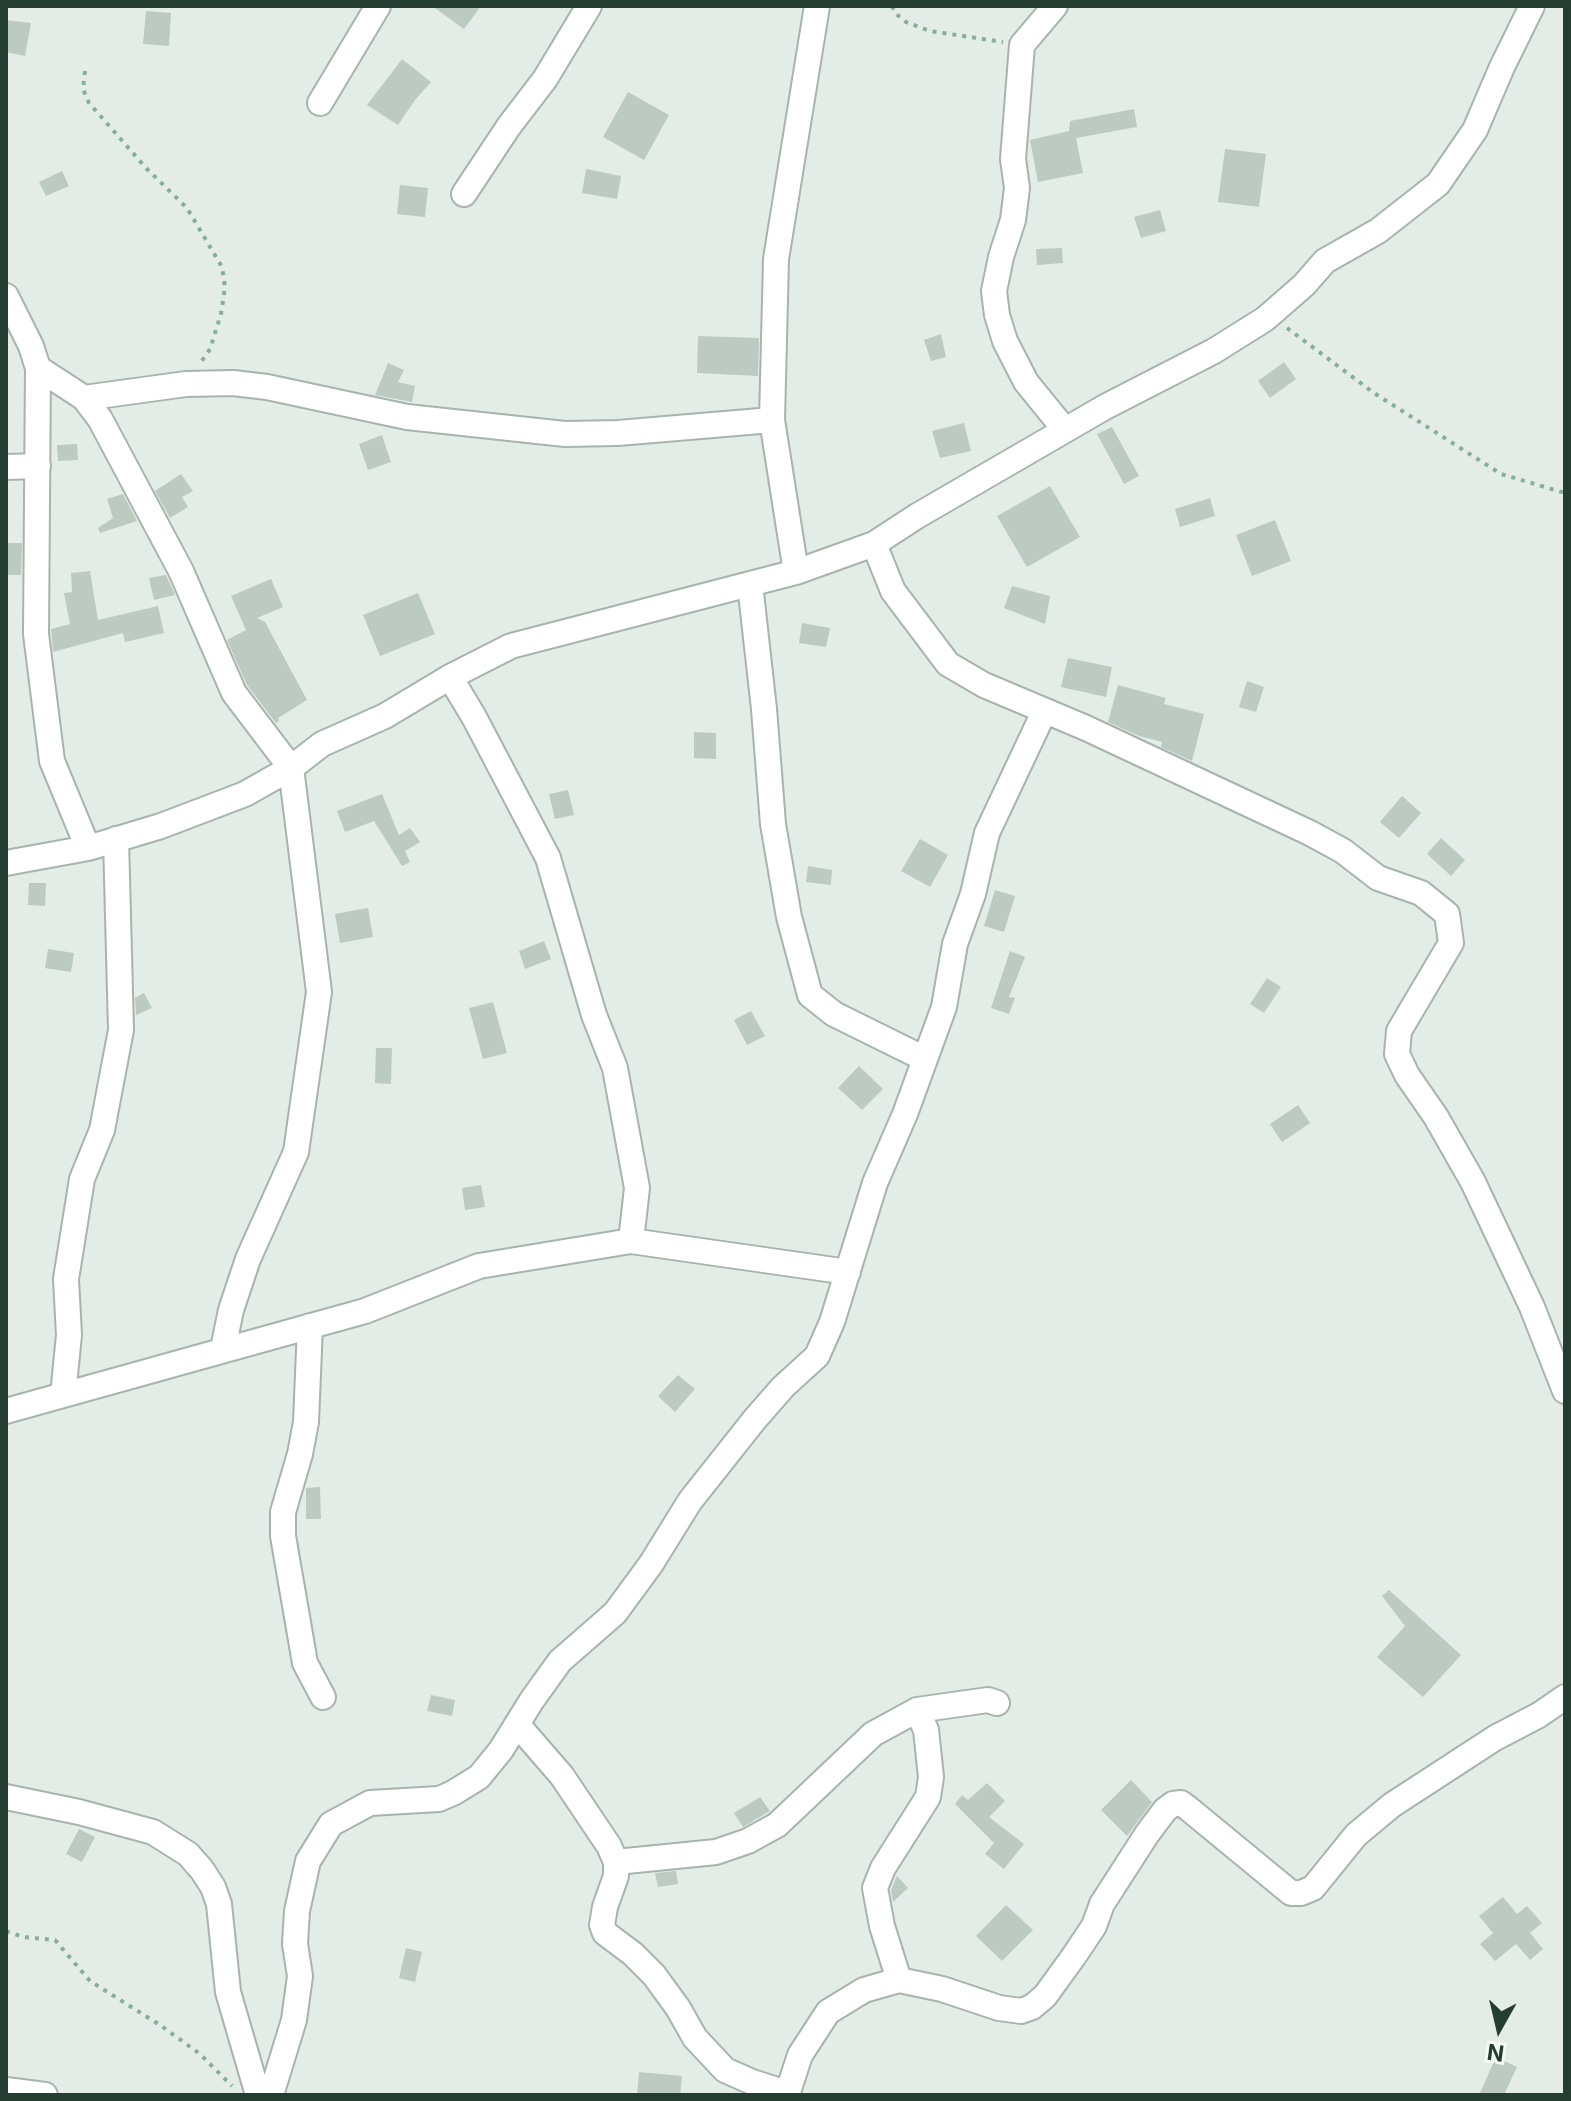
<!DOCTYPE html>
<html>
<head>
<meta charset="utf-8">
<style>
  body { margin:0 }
  #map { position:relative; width:1571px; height:2101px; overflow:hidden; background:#e4ece7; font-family:Inter,sans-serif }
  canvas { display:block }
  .frame { position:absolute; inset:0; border:8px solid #243d32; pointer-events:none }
  .north { position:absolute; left:1459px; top:1989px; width:80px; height:80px; -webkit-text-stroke:6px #f4f9f6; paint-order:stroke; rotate:188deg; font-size:22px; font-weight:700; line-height:32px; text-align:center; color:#243d32 }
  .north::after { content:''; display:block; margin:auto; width:28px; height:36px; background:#243d32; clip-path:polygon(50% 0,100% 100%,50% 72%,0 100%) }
</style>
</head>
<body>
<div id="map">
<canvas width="1571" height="2101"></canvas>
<div class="frame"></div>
<div class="north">N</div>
</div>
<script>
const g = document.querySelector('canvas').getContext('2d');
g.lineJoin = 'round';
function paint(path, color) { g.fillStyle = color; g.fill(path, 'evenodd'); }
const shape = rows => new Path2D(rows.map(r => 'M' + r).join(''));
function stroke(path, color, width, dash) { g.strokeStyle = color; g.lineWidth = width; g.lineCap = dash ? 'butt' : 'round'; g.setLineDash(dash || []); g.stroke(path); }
paint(shape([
  [432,6,481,6,464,29],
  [146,11,171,13,169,46,143,44],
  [6,20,31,23,25,56,6,52],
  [402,59,431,82,415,100,398,125,367,105],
  [628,92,669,115,644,160,603,137],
  [1134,109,1137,127,1076,138,1083,173,1038,182,1030,140,1069,131,1070,121],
  [1225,149,1266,154,1259,207,1218,202],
  [586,169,621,176,617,199,582,193],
  [62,171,69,186,46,196,39,182],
  [400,185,428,188,425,217,397,214],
  [1160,210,1166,231,1141,238,1134,217],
  [1062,248,1063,263,1037,265,1036,249],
  [941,334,946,357,931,361,924,340],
  [698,336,759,338,758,376,697,373],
  [1284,362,1296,379,1270,398,1258,381],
  [388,363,404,370,398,382,415,386,412,402,375,395],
  [964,423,971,451,940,458,932,431],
  [1112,427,1139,476,1124,484,1097,434],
  [382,435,391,462,368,470,359,444],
  [77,444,78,460,58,461,57,445],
  [181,474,193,491,182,497,188,507,170,518,155,491],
  [1050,486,1080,537,1027,567,997,516],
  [123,494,137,521,100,533,98,528,113,518,107,499],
  [1210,498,1215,516,1180,527,1175,509],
  [1275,520,1291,561,1252,576,1236,535],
  [6,543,22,543,21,575,6,575],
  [90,571,98,620,158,606,164,633,125,642,123,633,53,652,51,629,70,624,64,593,72,592,71,573],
  [166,575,175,595,154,600,149,578],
  [271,579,283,607,257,618,265,622,307,700,278,718,279,721,276,723,247,685,227,640,246,630,231,596],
  [1012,586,1050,596,1045,624,1004,608],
  [418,593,435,634,380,656,363,615],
  [802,623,830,628,826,647,799,643],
  [1068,658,1112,667,1106,697,1061,687],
  [1247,681,1264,687,1256,712,1239,707],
  [1118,685,1166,698,1164,704,1204,714,1192,761,1161,747,1162,742,1139,736,1108,722],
  [694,732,716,733,716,759,694,758],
  [568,790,574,815,555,819,549,794],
  [382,794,399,835,410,828,420,842,405,851,410,862,402,866,374,821,345,832,337,811],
  [1402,796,1421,813,1399,838,1380,822],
  [1441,838,1465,860,1451,876,1427,854],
  [920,839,948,855,930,887,901,871],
  [808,866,832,870,831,885,806,882],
  [29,883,46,883,45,906,28,905],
  [995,890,1015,896,1004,932,984,926],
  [368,908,373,937,340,943,335,914],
  [544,941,551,959,525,969,519,951],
  [48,949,74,953,71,972,45,968],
  [1010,951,1025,957,1009,997,1015,998,1009,1014,991,1008],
  [1267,978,1281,987,1264,1013,1250,1004],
  [144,993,152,1008,136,1015,135,998],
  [493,1002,507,1053,483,1059,469,1008],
  [751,1011,765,1036,747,1045,734,1020],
  [376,1048,392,1048,391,1084,375,1083],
  [859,1066,883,1089,862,1110,838,1088],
  [1298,1105,1310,1123,1282,1142,1270,1124],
  [481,1185,485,1207,465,1210,462,1188],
  [678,1375,695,1389,675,1412,658,1396],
  [320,1487,321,1519,306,1519,306,1488],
  [1389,1590,1461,1655,1423,1697,1377,1657,1405,1626,1382,1596],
  [431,1695,455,1700,452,1716,427,1711],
  [1131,1780,1152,1802,1127,1836,1101,1810],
  [987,1783,1005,1801,989,1817,1024,1844,1004,1869,985,1854,994,1843,955,1804,962,1795,968,1800],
  [760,1797,770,1811,743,1827,734,1813],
  [79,1829,95,1837,82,1862,66,1854],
  [676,1871,678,1884,658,1887,655,1873],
  [897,1876,908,1888,893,1902,891,1890],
  [1503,1897,1517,1914,1527,1906,1542,1923,1530,1933,1543,1949,1530,1960,1516,1944,1495,1961,1480,1944,1493,1933,1479,1916],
  [1006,1905,1033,1930,1002,1961,976,1936],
  [406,1948,422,1952,415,1982,399,1978],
  [1496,2057,1517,2067,1504,2095,1479,2095],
  [639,2072,682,2076,680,2095,637,2095]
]), '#bccac2');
const minor = shape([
  [1055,6,1022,45,1013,159,1017,188,1013,220,1001,257,994,291,997,315,1005,341,1026,382,1065,430],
  [320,103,378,6],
  [464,194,509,126,545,79,589,6],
  [6,296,31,346,38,368,36,634,52,761,88,848],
  [38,368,84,398,100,419,181,571,234,693,291,768,319,992,296,1152,248,1259,231,1310,223,1349],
  [84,398,186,384,233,383,267,387,407,417,565,434,618,433,772,420],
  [6,467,38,466],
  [874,544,893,591,948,664,984,685,1086,728,1310,833,1343,851,1378,878,1421,893,1447,914,1451,943,1399,1031,1397,1054,1407,1075,1436,1117,1473,1182,1532,1307,1565,1391],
  [796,572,772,420,776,259,817,6],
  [750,584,764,709,773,824,789,917,810,995,834,1014,925,1059],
  [450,677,474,717,548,858,594,1015,615,1068,637,1188,631,1241],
  [6,863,88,848,161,826,245,794,291,768,322,744,385,716,450,677,511,646,796,572,874,544,917,516,1105,407,1214,351,1265,319,1304,285,1325,261,1378,231,1438,184,1475,130,1502,67,1532,6],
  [310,1326,306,1422,300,1454,283,1512,283,1536,305,1663,323,1697],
  [63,1395,69,1335,66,1279,82,1179,102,1130,121,1030,116,839],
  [6,1411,365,1311,479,1266,631,1241,848,1272],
  [517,1724,562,1776,609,1846,616,1862,616,1876,605,1907,602,1925,605,1933,633,1954,654,1975,678,2008,695,2038,725,2070,752,2082,787,2093],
  [6,1797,79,1812,153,1832,188,1854,202,1870,213,1887,219,1904,228,1992,258,2095],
  [616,1862,716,1852,748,1841,777,1825,873,1734,917,1710,988,1700,997,1703],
  [899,1980,882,1926,875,1888,883,1868,928,1797,931,1777,926,1730,917,1710],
  [6,2090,45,2095],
  [271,2095,294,2020,300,1976,295,1944,297,1911,308,1861,331,1824,370,1803,439,1799,453,1793,479,1777,501,1750,532,1700,560,1661,615,1613,651,1564,690,1501,755,1419,783,1387,817,1356,832,1322,875,1183,905,1114,944,1007,955,944,973,894,987,833,1044,712],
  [787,2095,800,2055,828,2012,864,1990,899,1980,942,1989,999,2008,1021,2011,1032,2007,1045,1996,1074,1956,1094,1926,1102,1904,1147,1834,1165,1810,1173,1804,1181,1803,1189,1809,1291,1893,1301,1893,1313,1888,1356,1835,1392,1805,1495,1738,1539,1715,1565,1697]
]);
stroke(minor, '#a7b4ad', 28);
stroke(shape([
  [892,6,895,13,906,22,930,31,1003,42],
  [85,71,83,89,89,103,147,169,187,208,222,267,225,287,221,314,210,349,201,362],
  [1287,328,1374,393,1501,474,1565,493],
  [6,1931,23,1937,55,1940,90,1981,160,2025,200,2054,232,2086]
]), '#86ae9a', 4, [4, 6]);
stroke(minor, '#fff', 24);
</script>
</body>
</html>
